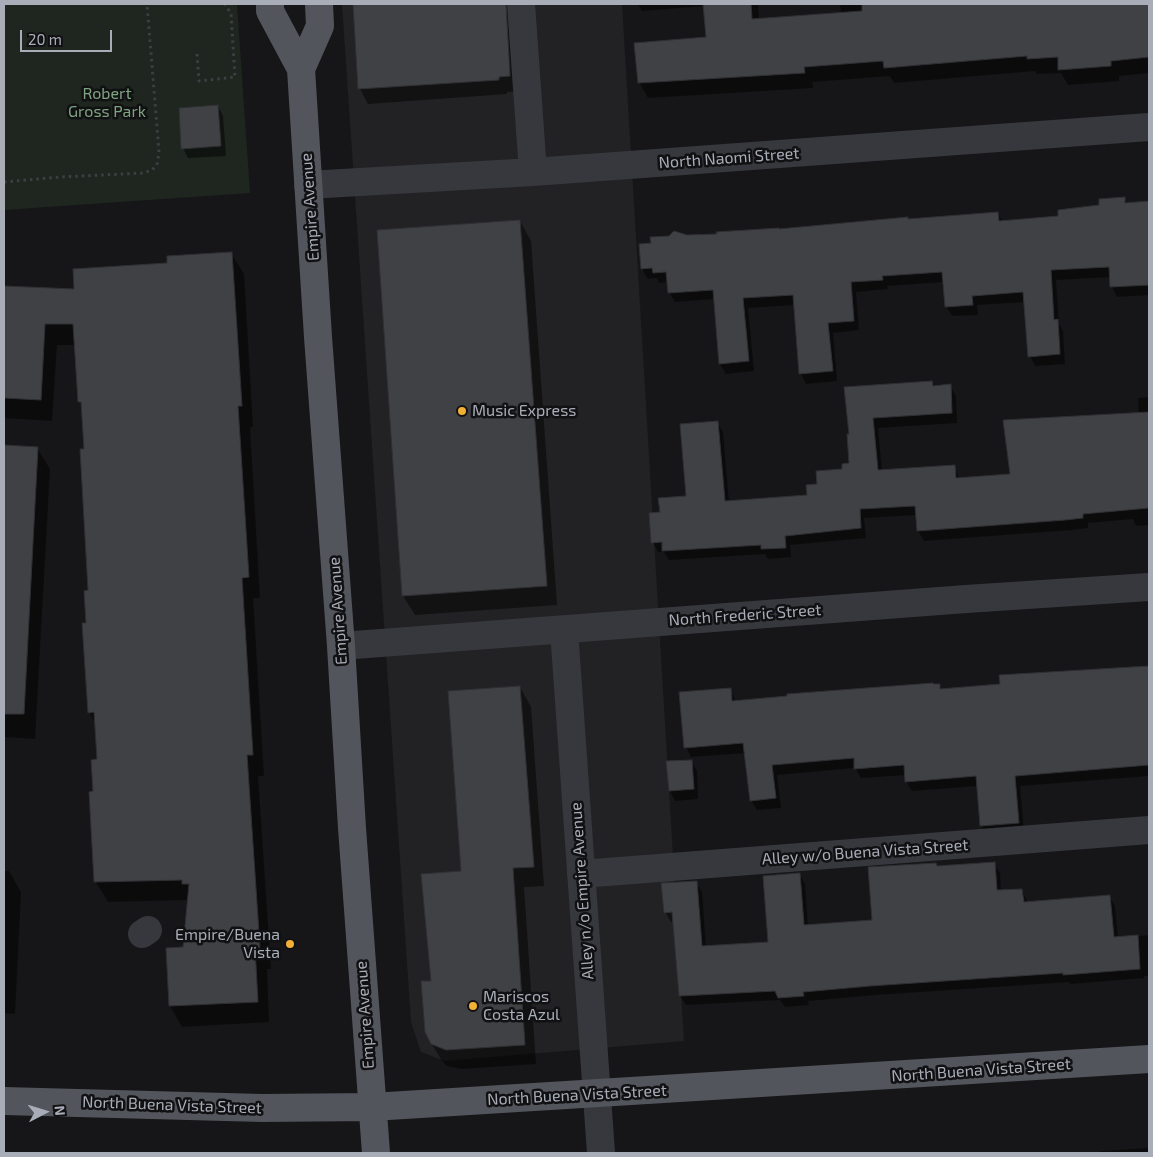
<!DOCTYPE html>
<html>
<head>
<meta charset="utf-8">
<style>
  body { margin:0 }
  #map { position:relative; width:1153px; height:1157px; overflow:hidden; background:#161618; font-family:"Exo 2",sans-serif }
  canvas { display:block }
  .frame { position:absolute; inset:0; border:5px solid #a8adb8; pointer-events:none }
  .north { position:absolute; left:20px; top:1087px; width:50px; height:50px; -webkit-text-stroke:4px #111113; paint-order:stroke; rotate:85deg; font-size:14px; font-weight:700; line-height:20px; text-align:center; color:#a8adb8 }
  .north::after { content:''; display:block; margin:auto; width:18px; height:22px; background:#a8adb8; clip-path:polygon(50% 0,100% 100%,50% 72%,0 100%) }
  .scale { position:absolute; left:20px; top:30px; width:92px; height:22px; box-sizing:border-box; border:2px solid #a8adb8; border-top:0; padding-left:6px; font-size:15px; line-height:18px; white-space:nowrap; color:#a8adb8; -webkit-text-stroke:4px #111113; paint-order:stroke }
</style>
</head>
<body>
<div id="map">
<canvas width="1153" height="1157"></canvas>
<div class="frame"></div>
<div class="north">N</div>
<div class="scale">20 m</div>
</div>
<script>
const g = document.querySelector('canvas').getContext('2d');
g.lineJoin = 'round';
function paint(path, color) { g.fillStyle = color; g.fill(path, 'evenodd'); }
const shape = rows => new Path2D(rows.map(r => 'M' + r).join(''));
function stroke(path, color, width, dash) { g.strokeStyle = color; g.lineWidth = width; g.lineCap = dash ? 'butt' : 'round'; g.setLineDash(dash || []); g.stroke(path); }
function label(font, color, halo, rows, align = 'center') {
  g.font = font + ' "Exo 2",sans-serif'; g.lineWidth = 5; g.setLineDash([]); g.textBaseline = 'middle'; g.strokeStyle = halo; g.fillStyle = color; for (const [text, x, y, turn = 0] of rows) {
    g.save(); g.translate(x, y); g.rotate((+turn || 0) * Math.PI / 180); g.textAlign = isNaN(turn) ? turn : align; if (halo) g.strokeText(text, 0, 0); g.fillText(text, 0, 0); g.restore();
  }
}
paint(shape([
  [342,4,622,4,684,1041,445,1061,421,1052,411,1022]
]), '#222225');
paint(shape([
  [4,4,237,4,250,193,4,210]
]), '#1e261f');
paint(shape([
  [354,4,513,4,518,91,507,92,507,94,368,104,360,89],
  [638,4,758,4,759,20,841,14,840,4,957,4,958,11,1001,8,1000,4,1090,4,1092,26,1134,23,1132,4,1149,4,1149,73,1119,76,1119,81,1068,85,1061,73,1037,74,1035,71,894,83,890,76,812,82,813,88,648,98,639,82,707,38,705,6,642,11],
  [218,106,223,116,226,156,188,158,183,148],
  [1124,198,1128,204,1149,203,1149,303,1149,295,1117,297,1112,287,1111,277,1056,280,1059,324,1063,331,1065,364,1035,366,1030,356,1025,302,977,305,978,315,952,316,946,306,944,282,887,286,888,289,856,292,859,330,833,333,837,381,806,384,801,374,795,305,748,308,754,371,726,374,720,364,715,299,675,302,669,292,668,282,659,283,657,278,648,279,642,269,652,244,686,236,779,231,998,213,1003,222,1060,217,1100,207],
  [520,221,531,241,557,605,415,615,403,596],
  [231,253,244,274,253,427,250,427,260,598,253,598,264,776,258,776,271,969,267,969,269,1022,182,1027,170,1006,184,948,188,900,108,902,95,881,94,793,98,760,96,725,89,712,87,624,90,592,86,451,83,408,79,402,75,345,57,345,52,421,4,418,4,287,76,291,169,264],
  [932,383,934,387,950,386,956,396,957,423,878,428,882,471,954,467,960,479,1011,475,1139,414,1138,398,1149,397,1149,525,1136,526,1133,519,1088,523,1088,528,1072,530,924,541,918,531,917,515,864,518,866,538,790,545,791,557,768,559,765,554,669,560,664,552,658,552,653,542,661,513,688,497,717,422,723,432,729,502,809,496,819,485,851,465,851,435,846,388],
  [4,446,37,448,50,469,35,739,4,737],
  [1149,667,1149,776,1020,786,1024,833,987,836,981,826,978,786,912,791,906,781,906,775,861,778,855,768,777,775,781,808,757,810,751,800,746,753,691,757,686,747,730,689,736,702,939,685,942,690,1001,685,1001,677],
  [520,687,531,707,544,886,524,887,536,1064,462,1069,447,1066,442,1061,430,1041,432,982,463,872],
  [691,761,697,771,698,799,675,801,670,791],
  [994,864,1000,873,1001,891,1022,890,1028,903,1109,896,1115,906,1118,938,1149,935,1149,976,1144,976,1144,978,1070,984,1069,982,876,995,808,1001,809,1005,785,1007,780,1000,686,1005,680,996,674,922,671,922,665,912,696,882,702,892,706,947,769,943,800,875,805,884,808,926,873,921,937,867],
  [4,871,9,871,21,892,15,1014,4,1013],
  [1149,1148,1149,1153,1100,1153,1100,1151]
]), '#0007');
const building = shape([
  [353,4,506,4,510,76,499,77,499,80,358,89,353,4],
  [703,4,751,4,752,19,862,11,862,4,1149,4,1149,57,1111,61,1111,66,1058,70,1058,57,1027,59,1027,56,884,68,883,61,804,67,805,73,638,83,634,43,706,37,703,4],
  [218,105,221,146,181,149,179,108,218,105],
  [1125,197,1125,203,1149,201,1149,285,1110,287,1109,267,1051,270,1054,320,1058,319,1060,354,1028,357,1023,292,972,296,973,305,945,307,942,272,882,276,883,280,851,282,854,321,828,323,833,371,799,374,793,295,743,298,749,361,719,364,713,290,668,293,666,272,653,273,652,268,641,269,639,244,651,243,650,237,669,236,674,231,687,235,717,234,716,232,779,228,779,229,908,217,908,219,998,212,999,221,1058,216,1058,210,1099,205,1099,199,1125,197],
  [520,220,547,586,402,596,377,230,520,220],
  [232,252,242,406,238,406,249,577,242,578,253,755,247,755,260,948,255,948,258,1002,169,1006,166,948,183,947,189,884,182,884,182,880,94,882,89,792,93,791,91,760,97,759,94,712,88,713,82,623,86,623,84,591,88,590,80,449,84,449,81,402,78,402,73,324,45,324,41,400,4,398,4,286,74,289,73,269,167,263,167,256,232,252],
  [932,381,933,386,951,384,952,413,873,418,878,470,955,465,956,478,1010,474,1003,420,1149,412,1149,508,1083,514,1083,518,1065,520,917,531,915,506,860,509,861,528,785,536,786,548,761,549,761,545,662,551,662,542,651,543,649,513,660,512,658,498,686,496,680,424,718,421,725,501,807,495,806,485,817,484,816,471,842,469,842,464,849,463,847,434,849,434,844,387,932,381],
  [4,445,38,447,24,714,4,714,4,445],
  [1149,666,1149,765,1015,776,1019,823,980,826,976,776,905,782,904,765,854,769,854,758,772,765,776,798,750,801,743,743,684,748,679,692,731,688,732,701,787,696,787,694,933,683,933,684,940,684,940,689,1000,684,999,675,1149,666],
  [520,686,534,867,513,868,525,1045,446,1050,431,1044,425,1032,421,981,431,981,421,874,461,871,448,691,520,686],
  [692,760,694,789,669,791,666,761,692,760],
  [995,862,997,890,1022,889,1024,902,1110,895,1114,937,1138,935,1140,969,1063,975,1063,973,870,986,803,992,804,996,778,998,775,991,679,996,672,912,664,913,661,883,697,881,702,946,768,942,763,876,800,873,804,925,872,920,868,867,936,863,937,866,995,862]
]);
paint(building, '#404145');
stroke(building, '#303034', 1);
stroke(shape([
  [197,54,199,81,235,77,231,14,225,4],
  [4,182,60,177,143,173,152,170,157,165,159,152,147,4]
]), '#3d3f44', 3, [2.5, 4]);
stroke(shape([
  [521,4,533,172],
  [308,185,533,172,1149,127],
  [564,630,601,1153],
  [341,646,966,599,1149,587],
  [581,874,1149,830],
  [142,934,148,930]
]), '#37383d', 28);
stroke(shape([
  [270,4,270,11,301,69,318,337,341,646,352,828,376,1153],
  [301,69,320,26,319,4],
  [4,1101,262,1108,372,1107,1149,1059]
]), '#53555c', 28);
for (const [x, y, r, color] of [
  [462,411,5,"#f2b134"],
  [290,944,5,"#f2b134"],
  [473,1006,5,"#f2b134"]
]) { const dot = new Path2D(); dot.arc(x, y, r, 0, 2 * Math.PI); g.fillStyle = color; g.fill(dot); stroke(dot, '#111113', 2); }
label('16px', '#7fa381', '#111113', [
  ["Robert",107,94],
  ["Gross Park",107,112]
]);
label('16px', '#a8adb8', '#111113', [
  ["North Naomi Street",729,158,-4],
  ["Empire Avenue",310,207,-94],
  ["Empire Avenue",338,611,-94],
  ["North Frederic Street",745,615,-4],
  ["Alley w/o Buena Vista Street",865,852,-4],
  ["Alley n/o Empire Avenue",582,891,-94],
  ["Empire Avenue",365,1015,-94],
  ["North Buena Vista Street",981,1070,-4],
  ["North Buena Vista Street",577,1095,-3],
  ["North Buena Vista Street",172,1105,2]
]);
label('16px', '#a8adb8', '#111113', [
  ["Music Express",472,411],
  ["Empire/Buena",280,935,"right"],
  ["Vista",280,953,"right"],
  ["Mariscos",483,997],
  ["Costa Azul",483,1015]
], 'left');
</script>
</body>
</html>
